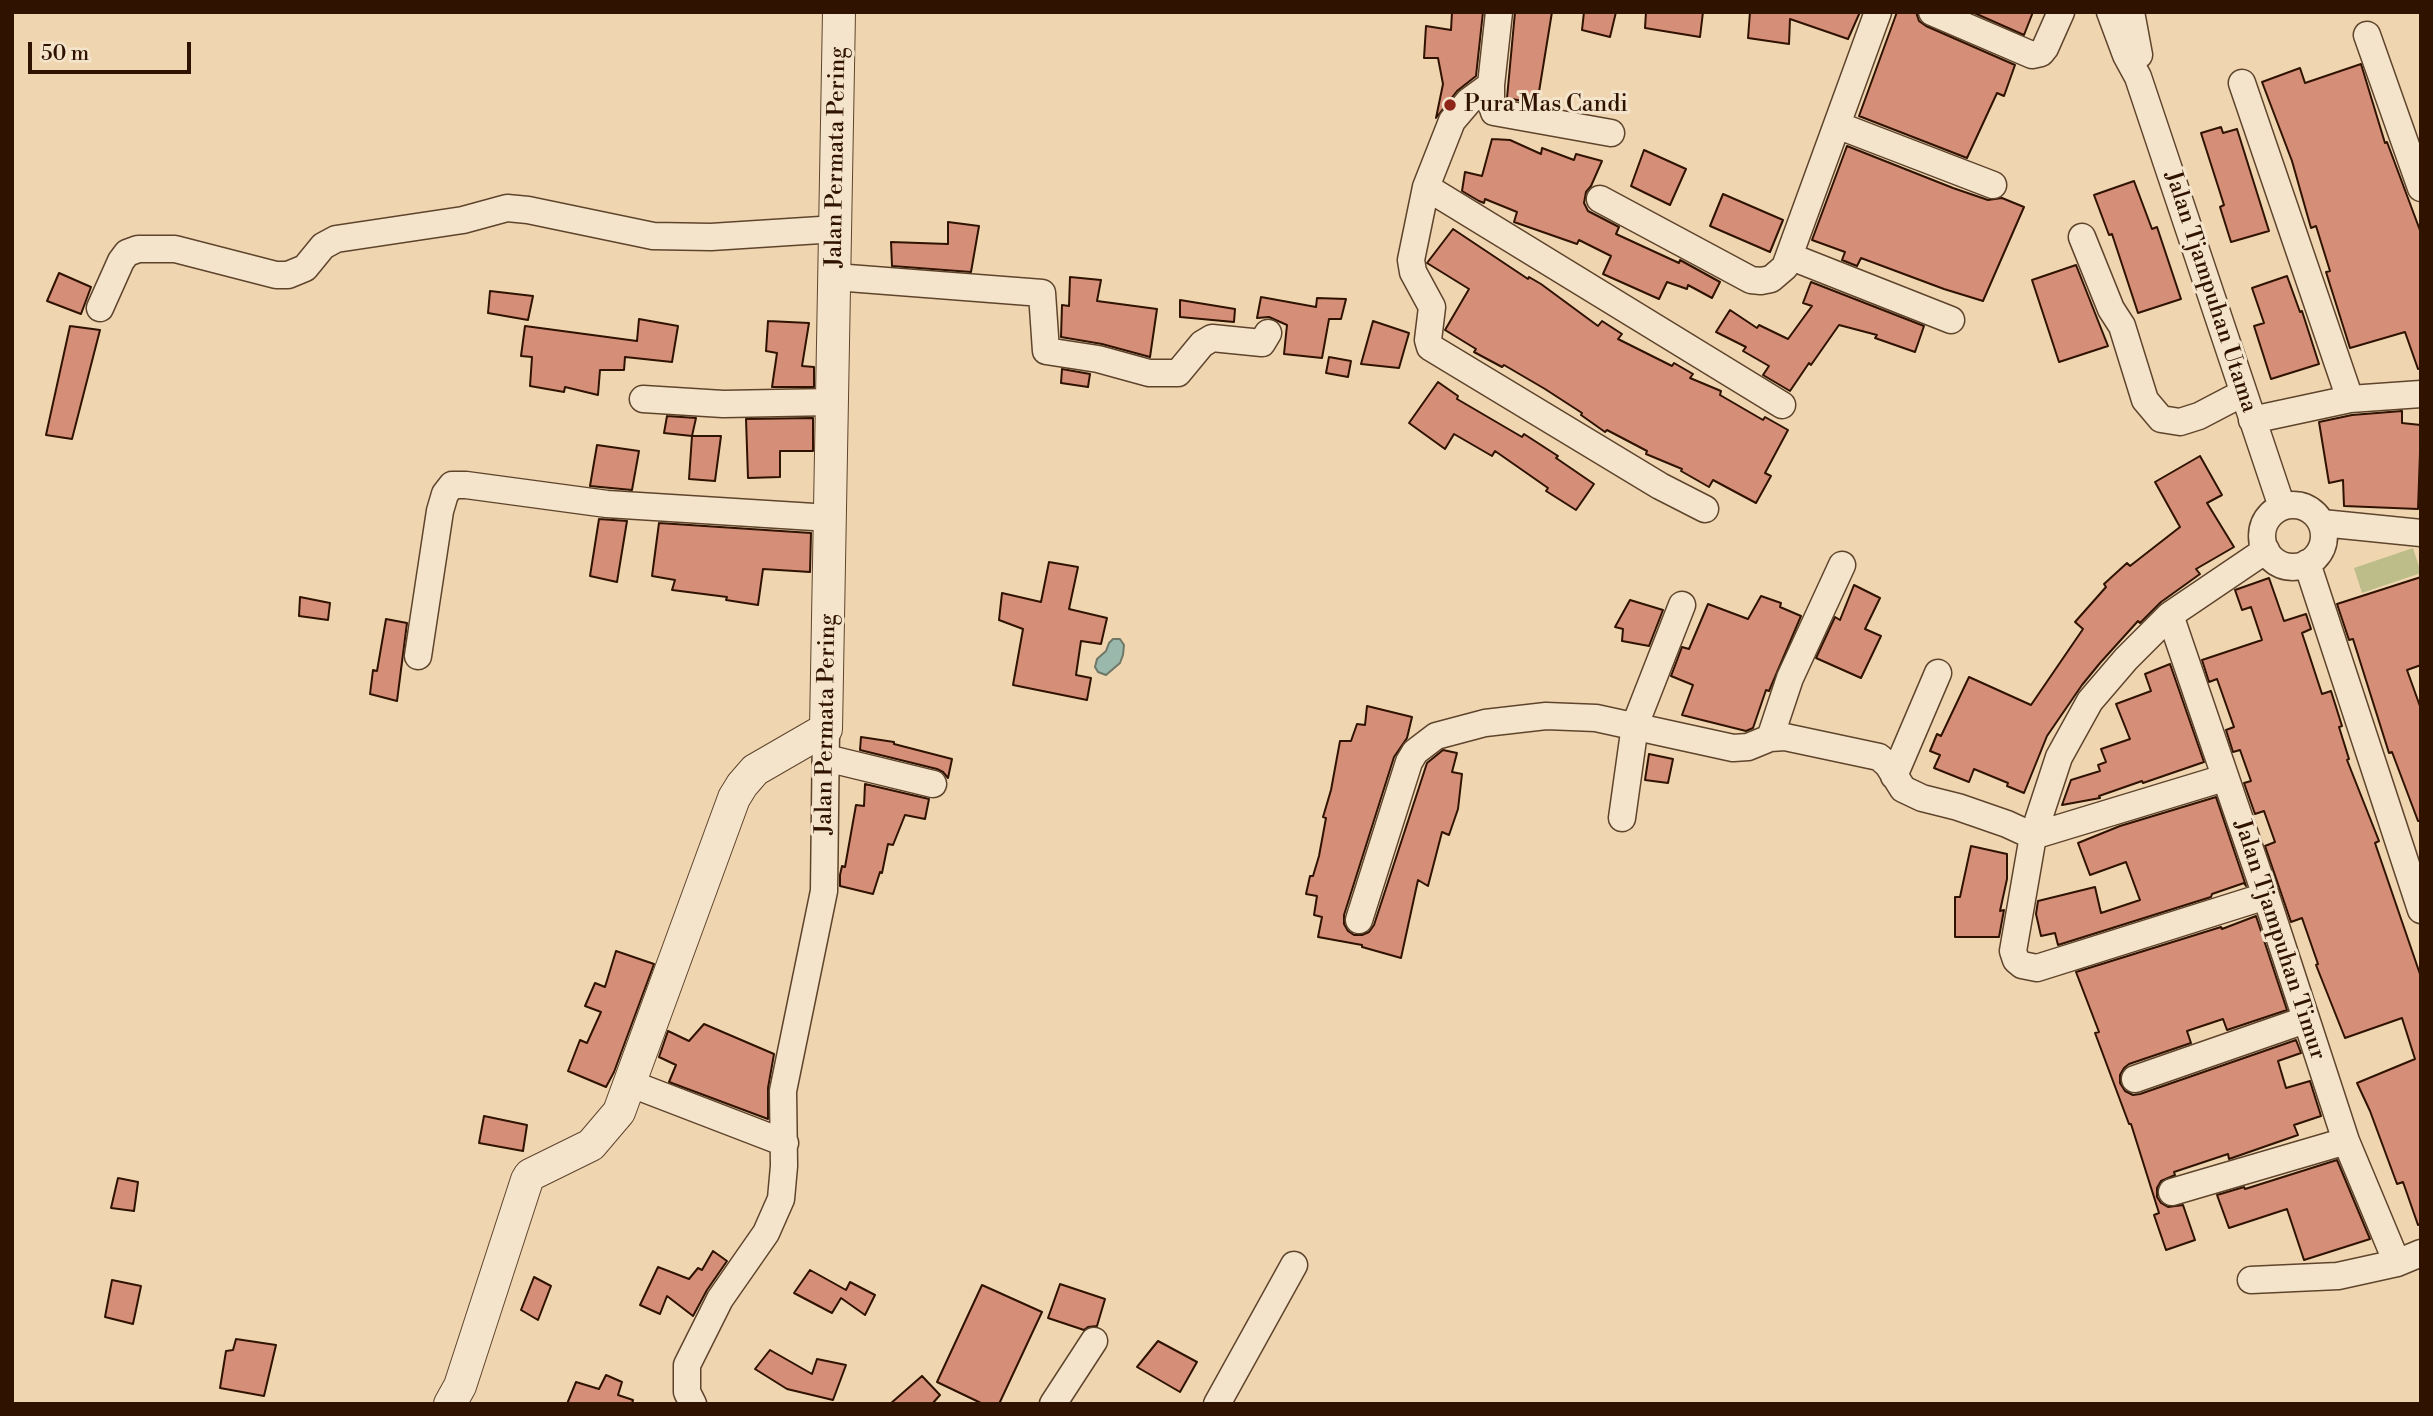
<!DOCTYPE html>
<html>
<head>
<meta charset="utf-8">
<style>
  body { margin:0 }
  #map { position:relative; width:2433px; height:1416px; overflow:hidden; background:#efd6b1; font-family:"Libre Bodoni",serif }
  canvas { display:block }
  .frame { position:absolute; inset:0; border:14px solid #2f1300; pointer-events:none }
  .scale { position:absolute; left:28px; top:42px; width:163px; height:32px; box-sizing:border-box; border:4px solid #2f1300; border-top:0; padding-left:9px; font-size:21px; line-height:24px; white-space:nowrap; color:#2f1300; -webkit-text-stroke:5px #f5e4cc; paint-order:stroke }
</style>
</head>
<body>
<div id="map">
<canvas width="2433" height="1416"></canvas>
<div class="frame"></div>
<div class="scale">50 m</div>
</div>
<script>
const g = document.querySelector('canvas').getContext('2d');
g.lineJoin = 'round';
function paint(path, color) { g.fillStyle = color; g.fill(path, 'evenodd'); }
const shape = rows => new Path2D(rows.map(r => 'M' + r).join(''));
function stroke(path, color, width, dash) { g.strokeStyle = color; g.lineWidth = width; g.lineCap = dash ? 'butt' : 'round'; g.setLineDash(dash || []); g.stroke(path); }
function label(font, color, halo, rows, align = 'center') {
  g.font = font + ' "Libre Bodoni",serif'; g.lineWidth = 6; g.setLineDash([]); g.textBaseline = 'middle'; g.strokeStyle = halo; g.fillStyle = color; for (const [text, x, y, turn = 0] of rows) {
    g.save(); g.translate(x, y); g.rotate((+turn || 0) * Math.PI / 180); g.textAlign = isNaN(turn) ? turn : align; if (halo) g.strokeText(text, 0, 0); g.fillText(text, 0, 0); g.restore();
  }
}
paint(shape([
  [2413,548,2421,573,2362,593,2354,568]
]), '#bcbd89');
const water = shape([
  [1113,639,1120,639,1124,645,1123,655,1120,663,1106,675,1098,672,1095,667,1097,659,1106,651,1109,643,1113,639]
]);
paint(water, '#9ab9ac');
stroke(water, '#6f7767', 2);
const building = shape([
  [1452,12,1483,12,1476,76,1457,91,1436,118,1443,84,1438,58,1424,58,1426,26,1451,30,1452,12],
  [1515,12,1552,12,1537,104,1507,98,1515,12],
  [1584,12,1616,12,1610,37,1582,30,1584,12],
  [1646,12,1703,12,1700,37,1645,28,1646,12],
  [1750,12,1860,12,1848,39,1790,19,1789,44,1748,38,1750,12],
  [1897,12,1916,12,1919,21,1926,26,2015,65,2004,96,1997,93,1967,158,1859,116,1897,12],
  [1972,12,2033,12,2024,35,1972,12],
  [2361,64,2385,143,2387,142,2421,233,2421,368,2418,369,2405,332,2350,348,2326,272,2330,271,2316,226,2311,228,2292,161,2262,82,2300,68,2305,83,2361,64],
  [2221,127,2223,133,2237,129,2269,231,2231,242,2220,207,2224,205,2201,133,2221,127],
  [1492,139,1510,140,1541,154,1542,148,1574,160,1576,154,1602,161,1591,186,1586,192,1584,203,1588,211,1619,227,1616,234,1679,263,1680,260,1720,282,1712,298,1688,285,1687,289,1667,282,1659,299,1603,274,1611,256,1579,240,1577,244,1514,222,1517,212,1485,199,1484,203,1479,201,1462,191,1465,172,1482,176,1492,139],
  [1847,146,1953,188,1988,200,2002,198,2024,207,1983,301,1944,289,1861,258,1857,266,1842,260,1845,252,1812,240,1847,146],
  [1644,150,1686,169,1670,205,1631,186,1644,150],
  [2134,181,2152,229,2157,227,2181,299,2138,313,2112,234,2109,235,2094,195,2134,181],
  [1723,194,1783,220,1770,252,1710,226,1723,194],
  [948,222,979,226,971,272,892,266,891,242,948,244,948,222],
  [1453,229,1528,279,1529,277,1541,284,1598,326,1602,321,1622,334,1618,339,1672,366,1674,363,1693,374,1690,378,1721,391,1720,395,1763,420,1765,417,1788,430,1765,473,1771,476,1756,503,1713,480,1709,487,1681,471,1682,469,1646,454,1647,451,1607,430,1605,432,1581,415,1582,413,1545,389,1504,365,1502,367,1474,352,1476,349,1445,330,1469,289,1427,263,1453,229],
  [2076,265,2108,346,2059,362,2032,280,2076,265],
  [59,273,91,287,81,314,47,301,59,273],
  [2287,276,2300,312,2302,311,2319,364,2271,379,2254,326,2264,323,2252,288,2287,276],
  [1070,277,1101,280,1097,301,1157,309,1150,357,1102,344,1061,337,1062,305,1069,306,1070,277],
  [1811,282,1924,326,1915,352,1875,338,1877,335,1839,325,1811,365,1809,363,1790,391,1763,375,1769,366,1743,351,1746,347,1716,332,1730,310,1757,328,1759,325,1788,339,1812,306,1803,303,1811,282],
  [490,291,533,296,528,320,488,313,490,291],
  [1261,297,1316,307,1317,298,1346,299,1341,319,1329,319,1322,358,1284,354,1287,325,1269,317,1257,318,1261,297],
  [1180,300,1235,309,1234,322,1180,317,1180,300],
  [639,319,678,326,672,362,625,357,624,370,600,370,598,395,565,387,564,392,530,386,532,357,521,356,525,326,637,341,639,319],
  [768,321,809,323,802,366,814,367,814,387,772,387,777,353,766,351,768,321],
  [1373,321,1409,333,1399,368,1361,364,1373,321],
  [70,326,100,330,72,439,46,435,70,326],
  [1329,357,1351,361,1348,377,1326,373,1329,357],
  [1062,369,1090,374,1088,387,1061,383,1062,369],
  [1438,382,1458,396,1457,399,1522,437,1524,434,1558,456,1556,458,1594,484,1576,510,1546,491,1548,488,1495,451,1492,456,1454,434,1445,449,1409,423,1438,382],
  [2402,411,2402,423,2421,425,2418,509,2344,506,2343,480,2329,483,2319,422,2352,415,2402,411],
  [667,416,696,418,692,436,664,433,667,416],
  [813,418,813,451,780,451,780,477,748,478,746,419,813,418],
  [692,436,721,436,715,481,689,479,692,436],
  [597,445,639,451,632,490,590,486,597,445],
  [2200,456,2222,495,2207,503,2234,547,2196,569,2200,574,2161,602,2140,623,2138,621,2100,663,2082,685,2047,736,2024,793,2007,786,2008,783,1974,769,1969,782,1934,768,1940,755,1930,751,1937,734,1941,736,1969,677,2031,705,2083,629,2075,622,2106,587,2104,584,2127,563,2130,566,2180,527,2155,482,2200,456],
  [599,519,627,521,617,582,590,576,599,519],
  [659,523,811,533,810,572,763,569,758,605,726,600,727,597,672,590,675,580,652,576,659,523],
  [1049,562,1078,567,1069,609,1107,618,1101,644,1081,641,1076,675,1091,678,1087,700,1013,685,1023,629,999,620,1002,593,1041,602,1049,562],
  [2421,577,2421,665,2407,670,2421,709,2421,821,2418,821,2392,752,2389,753,2353,639,2349,640,2337,604,2421,577],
  [2269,578,2284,621,2306,614,2311,629,2302,633,2322,694,2331,691,2342,726,2339,727,2349,759,2347,760,2379,841,2375,843,2421,977,2421,1224,2418,1225,2403,1182,2397,1184,2370,1111,2357,1083,2415,1059,2402,1018,2345,1038,2316,965,2318,964,2302,918,2291,922,2265,846,2275,842,2264,811,2255,814,2244,783,2251,781,2240,750,2233,752,2226,730,2234,727,2217,679,2209,682,2202,660,2262,640,2251,607,2242,610,2235,590,2269,578],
  [1854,585,1880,598,1865,629,1881,636,1861,678,1816,658,1835,617,1840,620,1854,585],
  [1761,596,1781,603,1780,607,1801,616,1769,691,1766,690,1753,728,1746,731,1682,715,1693,685,1671,676,1682,647,1689,649,1708,604,1748,619,1761,596],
  [300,597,330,603,328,620,299,616,300,597],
  [1630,600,1663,610,1649,646,1622,641,1623,629,1615,627,1630,600],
  [386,619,407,623,397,701,370,694,373,670,377,671,386,619],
  [2170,664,2204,762,2143,783,2142,781,2099,796,2100,798,2062,805,2071,780,2100,771,2098,765,2106,762,2101,749,2130,739,2116,704,2151,691,2145,674,2170,664],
  [1367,706,1412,717,1407,738,1394,757,1344,915,1344,924,1348,931,1354,935,1362,935,1369,932,1374,925,1427,763,1443,750,1457,753,1452,772,1462,774,1458,809,1449,835,1442,832,1428,886,1418,880,1401,958,1362,947,1362,945,1318,937,1322,917,1314,915,1317,896,1306,894,1310,876,1313,876,1319,856,1326,818,1323,817,1331,790,1340,741,1351,741,1357,724,1365,725,1367,706],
  [861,737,894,742,894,744,952,759,948,778,943,772,937,769,860,750,861,737],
  [1649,754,1673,759,1668,783,1645,780,1649,754],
  [865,784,929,799,925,819,905,815,893,845,888,844,882,873,880,872,873,894,840,886,840,875,842,866,845,867,856,805,864,806,865,784],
  [2216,797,2246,886,2244,883,2212,894,2211,897,2058,945,2055,933,2041,936,2036,914,2038,901,2095,887,2101,913,2140,900,2126,862,2090,875,2078,843,2120,826,2216,797],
  [1971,846,2007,854,2007,879,2000,911,2004,910,1999,937,1955,937,1955,897,1960,897,1971,846],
  [2256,916,2287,1010,2227,1030,2223,1019,2187,1031,2191,1043,2129,1064,2124,1068,2120,1075,2120,1083,2125,1091,2133,1095,2140,1094,2296,1040,2301,1053,2278,1061,2286,1088,2310,1081,2321,1116,2294,1125,2298,1135,2229,1159,2228,1154,2174,1172,2175,1175,2161,1181,2157,1188,2157,1197,2161,1203,2168,1207,2183,1205,2195,1240,2166,1250,2154,1215,2159,1213,2131,1124,2129,1124,2095,1033,2099,1032,2076,972,2221,927,2222,929,2256,916],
  [616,951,654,964,614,1072,606,1087,568,1071,580,1040,587,1043,601,1012,585,1006,595,983,605,987,616,951],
  [704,1024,774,1054,768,1088,768,1119,669,1082,676,1065,659,1057,668,1031,689,1041,704,1024],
  [484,1116,527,1125,523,1151,479,1143,484,1116],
  [2337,1160,2370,1239,2304,1260,2287,1209,2229,1228,2217,1195,2244,1187,2245,1189,2337,1160],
  [118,1178,138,1182,134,1211,111,1208,118,1178],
  [713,1251,727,1261,707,1290,693,1316,667,1296,660,1314,640,1305,658,1267,689,1279,698,1268,702,1270,713,1251],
  [810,1270,846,1290,850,1282,875,1295,865,1315,841,1298,832,1313,794,1293,810,1270],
  [534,1277,551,1286,538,1320,521,1310,534,1277],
  [112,1280,141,1286,133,1324,105,1317,112,1280],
  [1060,1284,1105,1299,1097,1326,1088,1327,1084,1330,1048,1318,1060,1284],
  [982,1285,1042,1312,999,1404,983,1404,937,1382,982,1285],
  [236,1339,276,1345,264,1396,220,1388,226,1351,233,1350,236,1339],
  [1158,1341,1197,1362,1180,1392,1137,1367,1158,1341],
  [770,1350,812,1374,817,1359,846,1365,833,1400,787,1389,755,1369,770,1350],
  [606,1375,622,1382,618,1395,633,1400,632,1404,567,1404,576,1382,599,1389,606,1375],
  [922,1376,940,1395,932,1404,890,1404,922,1376]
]);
paint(building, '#d58e77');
stroke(building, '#2f1300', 2);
const minor = shape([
  [1499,12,1491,85,1491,102,1494,112,1611,133],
  [1932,12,2032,55,2041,53,2045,48,2061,12],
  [2110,12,2126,55,2138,77,2282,507],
  [2131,12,2139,55],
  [2367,35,2421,188],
  [2242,83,2350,399],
  [1491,85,1469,101,1452,121,1426,187,1411,260,1413,272,1432,307,1428,340,1430,347,1660,486,1705,509],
  [1837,125,1993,185],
  [1426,187,1782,405],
  [1600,199,1751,280,1761,281,1771,279,1785,267,1878,12],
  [2082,237,2111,309,2122,326,2145,400,2161,419,2180,422,2199,416,2243,393],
  [1789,256,1951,320],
  [835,277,1042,293,1046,351,1098,359,1149,373,1178,373,1202,344,1212,338,1262,343,1268,333],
  [100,308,121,261,127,253,138,249,175,249,276,275,288,275,305,268,323,246,336,239,463,220,507,208,528,210,653,236,711,237,836,229],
  [643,399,723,404,832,402],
  [2252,420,2350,399,2421,394],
  '2262 536a31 31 0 1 1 62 0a31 31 0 1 1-62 0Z',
  [2322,523,2421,533],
  [2266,550,2170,615,2126,659,2090,701,2059,757,2033,836,2013,951,2016,960,2022,965,2037,968,2266,896],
  [2307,563,2421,910],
  [2170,615,2266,896,2346,1141,2397,1263],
  [418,656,440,511,445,494,452,485,466,485,607,504,830,518],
  [1770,738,1790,678,1842,565],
  [826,758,933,784],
  [1894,776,1938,673],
  [1622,818,1635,725,1682,605],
  [1359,920,1409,762,1415,752,1436,736,1485,723,1546,716,1596,718,1733,748,1748,747,1770,738,1785,737,1879,757,1888,765,1903,789,1922,798,1958,807,2007,824,2033,836,2224,778],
  [2135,1079,2305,1020],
  [629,1083,785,1143],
  [2172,1192,2346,1141],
  [2251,1280,2338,1276,2397,1263,2421,1253],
  [693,1404,687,1392,687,1365,720,1299,766,1233,781,1199,784,1166,783,1091,824,891,826,729],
  [1053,1404,1094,1341],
  [1217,1404,1294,1265]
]);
const tertiary = shape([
  [450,1404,460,1386,527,1180,530,1175,591,1145,619,1112,734,798,742,785,755,770,826,729,839,12]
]);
stroke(minor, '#5f442c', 29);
stroke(tertiary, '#5f442c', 34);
stroke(minor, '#f5e4cc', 26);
stroke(tertiary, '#f5e4cc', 32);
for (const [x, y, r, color] of [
  [1450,105,7,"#8f2418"]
]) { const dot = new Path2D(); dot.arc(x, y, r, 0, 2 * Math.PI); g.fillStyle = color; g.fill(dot); stroke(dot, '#f5e4cc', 2.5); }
label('23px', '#2f1300', '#f5e4cc', [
  ["Pura Mas Candi",1464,105]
], 'left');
label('23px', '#2f1300', '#f5e4cc', [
  ["Jalan Permata Pering",837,157,-89],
  ["Jalan Tjampuhan Utama",2210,292,72],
  ["Jalan Permata Pering",827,724,-89],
  ["Jalan Tjampuhan Timur",2279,940,72]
]);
</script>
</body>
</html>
